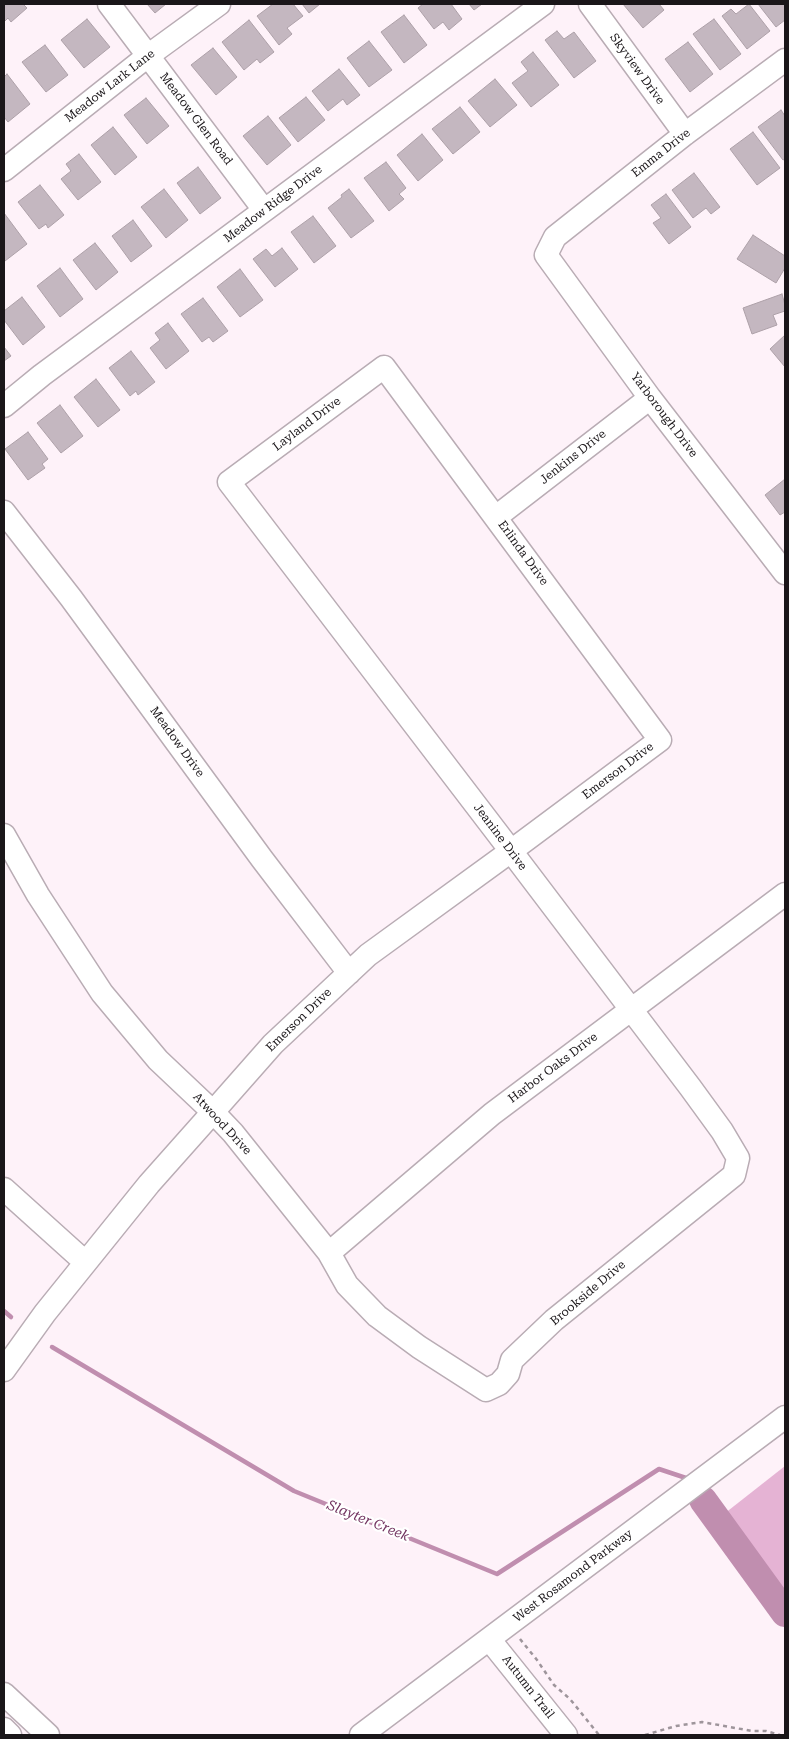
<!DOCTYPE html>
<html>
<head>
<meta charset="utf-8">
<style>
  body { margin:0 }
  #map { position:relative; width:789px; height:1739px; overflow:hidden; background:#fef2f9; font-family:"Roboto Serif",serif }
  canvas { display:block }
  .frame { position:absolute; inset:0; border:5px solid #1a1619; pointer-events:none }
</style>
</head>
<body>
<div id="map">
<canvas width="789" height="1739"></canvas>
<div class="frame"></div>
</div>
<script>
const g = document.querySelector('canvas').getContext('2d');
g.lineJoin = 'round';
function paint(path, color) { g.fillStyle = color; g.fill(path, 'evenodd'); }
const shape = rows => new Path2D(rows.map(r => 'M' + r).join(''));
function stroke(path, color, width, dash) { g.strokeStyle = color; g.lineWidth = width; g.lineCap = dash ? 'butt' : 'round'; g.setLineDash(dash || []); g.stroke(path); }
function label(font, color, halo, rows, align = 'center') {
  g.font = font + ' "Roboto Serif",serif'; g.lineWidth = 4.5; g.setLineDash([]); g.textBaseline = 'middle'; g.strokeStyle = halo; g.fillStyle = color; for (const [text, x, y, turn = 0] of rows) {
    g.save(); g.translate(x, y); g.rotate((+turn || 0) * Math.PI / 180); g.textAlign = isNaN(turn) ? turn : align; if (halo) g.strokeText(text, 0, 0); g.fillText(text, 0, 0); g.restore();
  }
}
paint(shape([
  [785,1466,785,1611,715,1521]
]), '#e5b3d4');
stroke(shape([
  [4,1311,11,1317],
  [52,1347,294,1491,497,1574,659,1469,686,1478]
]), '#c08eaf', 4.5);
stroke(shape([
  [703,1500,785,1613]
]), '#c08eaf', 28);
const building = shape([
  [4,4,23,4,27,8,11,22,8,18,4,22,4,4],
  [147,4,166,4,155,13,147,4],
  [273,4,293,4,303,16,287,28,292,34,279,45,257,16,273,4],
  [302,4,320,4,309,13,302,4],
  [423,4,451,4,462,19,449,30,443,22,434,29,418,8,423,4],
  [469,4,482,4,474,10,469,4],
  [623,4,659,4,664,10,643,28,623,4],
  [749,4,770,31,747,49,722,16,731,9,736,14,749,4],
  [758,4,785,4,785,20,776,27,758,4],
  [404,15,427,45,404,63,381,32,404,15],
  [87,19,110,47,84,68,61,40,87,19],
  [714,19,741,54,720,70,693,34,714,19],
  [249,20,274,52,260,63,257,59,244,70,222,42,249,20],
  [557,31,564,39,574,32,596,61,574,78,545,40,557,31],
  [369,41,392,70,369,87,347,58,369,41],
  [688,42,713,74,690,92,665,59,688,42],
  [45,45,68,75,46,92,22,62,45,45],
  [213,48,237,77,216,95,191,65,213,48],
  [533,52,559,85,531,107,512,83,528,71,521,62,533,52],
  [339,69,360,95,347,105,343,99,328,111,312,91,339,69],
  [7,74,30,104,8,122,4,117,4,77,7,74],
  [495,79,517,105,490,127,468,101,495,79],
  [306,97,325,120,298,142,279,118,306,97],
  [146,98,169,126,147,144,124,115,146,98],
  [460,107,480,132,453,154,432,129,460,107],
  [781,110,785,116,785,159,783,160,758,127,781,110],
  [268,116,291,145,267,165,243,136,268,116],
  [113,127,137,157,115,175,91,145,113,127],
  [753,132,780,168,757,185,730,149,753,132],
  [422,134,443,160,418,181,397,155,422,134],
  [79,154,101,182,78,200,61,179,71,171,66,164,79,154],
  [386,162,406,188,399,194,404,199,389,211,364,178,386,162],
  [198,167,221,198,200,214,177,183,198,167],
  [694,173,720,207,711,214,706,208,693,218,672,190,694,173],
  [40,185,64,215,48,228,46,224,39,229,18,202,40,185],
  [164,189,188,220,166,238,141,207,164,189],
  [349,189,374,221,351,238,328,208,342,197,341,195,349,189],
  [666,194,691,227,669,244,653,223,661,218,651,205,666,194],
  [4,213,27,244,5,261,4,260,4,213],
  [313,216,336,246,314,263,291,232,313,216],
  [133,220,152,246,131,262,112,236,133,220],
  [753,235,785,256,785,268,776,283,737,259,753,235],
  [95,243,118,272,96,290,73,260,95,243],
  [282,248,298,269,275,287,253,259,266,249,272,256,282,248],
  [60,268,83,299,60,317,37,286,60,268],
  [240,269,263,300,240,317,217,287,240,269],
  [782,294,785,305,785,311,773,315,777,325,752,334,743,308,782,294],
  [22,297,45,327,23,345,4,320,4,311,22,297],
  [203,298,228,331,213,342,209,337,202,342,181,314,203,298],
  [168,323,189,351,166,369,150,348,160,340,155,333,168,323],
  [785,335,785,367,770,349,785,335],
  [4,347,11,356,4,361,4,347],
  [131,351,155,382,138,395,136,391,130,396,109,368,131,351],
  [96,379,120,410,98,427,74,397,96,379],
  [60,405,83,436,61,453,37,423,60,405],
  [28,432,48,459,42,464,45,468,28,480,5,449,28,432],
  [785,479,785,512,780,515,765,495,785,479]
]);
paint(building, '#c4b7c0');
stroke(building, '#ada0a8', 1);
const minor = shape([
  [109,4,264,210],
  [590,4,685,134],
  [785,60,685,134,555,237,546,255,650,398,785,573],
  [4,170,149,55,219,4],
  [4,406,42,375,543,4],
  [4,512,71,598,262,859,349,973],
  [496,517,650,398],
  [4,835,38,895,102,993,158,1060,213,1112,233,1133,329,1253,347,1285,377,1316,419,1347,486,1390,499,1384,508,1374,512,1360,554,1320,734,1175,738,1158,722,1131,690,1087,511,851,229,482,384,367,660,740,511,851,368,955,273,1044,213,1112,149,1184,45,1313,4,1370],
  [4,1189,85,1262],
  [329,1253,492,1114,785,894],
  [489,1639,566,1735],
  [4,1694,48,1735],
  [4,1729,10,1735],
  [361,1735,785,1417]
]);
stroke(minor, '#b9acb4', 25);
stroke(shape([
  [520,1639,537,1660,554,1685,570,1699,599,1735],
  [645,1735,676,1726,702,1722,752,1731,766,1731,780,1735]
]), '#9e959b', 2.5, [4, 4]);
stroke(minor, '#fff', 22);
label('12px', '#1a1619', '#fff', [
  ["Skyview Drive",637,69,54],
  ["Meadow Lark Lane",110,86,-38],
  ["Meadow Glen Road",196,119,53],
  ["Emma Drive",661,153,-38],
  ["Meadow Ridge Drive",273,204,-37],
  ["Yarborough Drive",664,415,53],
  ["Layland Drive",307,424,-37],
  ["Jenkins Drive",573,457,-38],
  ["Erlinda Drive",523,553,54],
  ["Meadow Drive",177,742,54],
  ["Emerson Drive",618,771,-37],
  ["Jeanine Drive",500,837,53],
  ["Emerson Drive",299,1020,-44],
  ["Harbor Oaks Drive",553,1068,-37],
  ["Atwood Drive",222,1124,47],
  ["Brookside Drive",588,1293,-40],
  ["West Rosamond Parkway",573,1576,-37],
  ["Autumn Trail",528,1687,52]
]);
label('italic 14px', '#723460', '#fff', [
  ["Slayter Creek",368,1521,22]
]);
</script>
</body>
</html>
